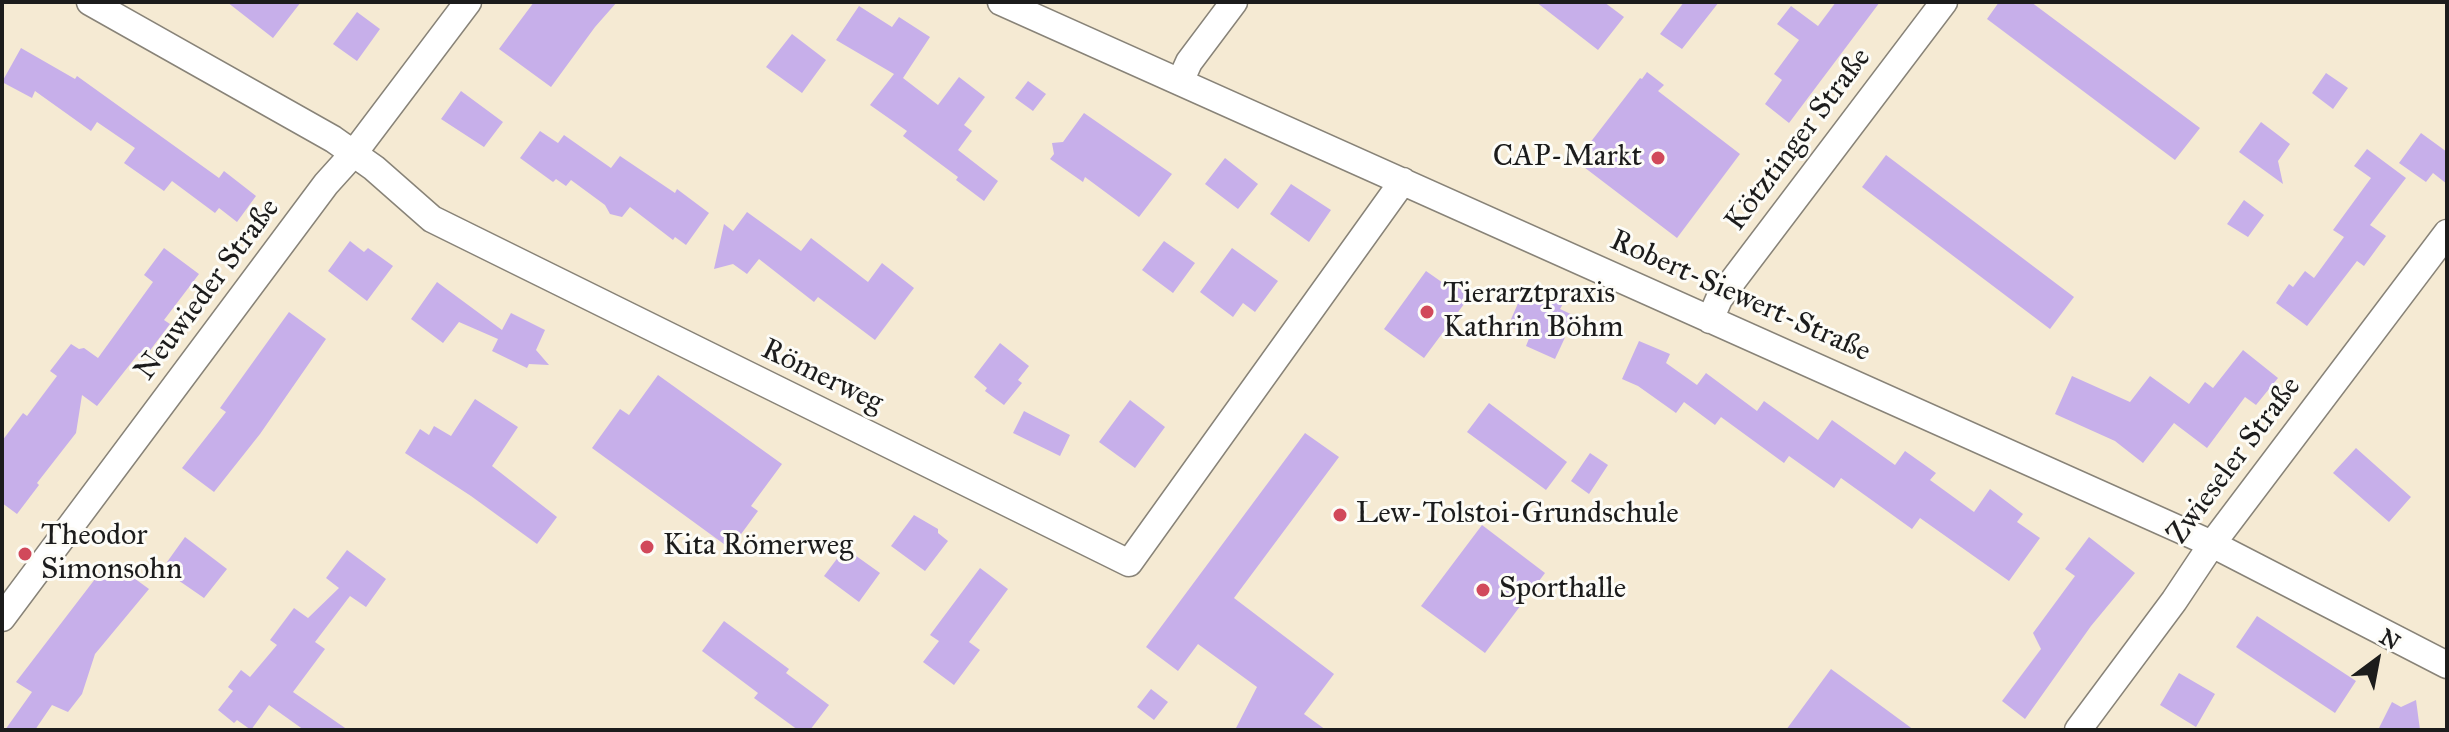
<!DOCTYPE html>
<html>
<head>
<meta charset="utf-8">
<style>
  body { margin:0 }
  #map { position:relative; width:2449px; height:732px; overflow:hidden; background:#f5ead3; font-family:"IM FELL Great Primer",serif }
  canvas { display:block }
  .frame { position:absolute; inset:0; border:4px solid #1c1c1c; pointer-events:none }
  .north { position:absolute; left:2337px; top:620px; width:80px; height:80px; -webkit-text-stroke:6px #fdfcf7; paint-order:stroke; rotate:32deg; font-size:22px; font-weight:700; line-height:32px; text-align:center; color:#1c1c1c }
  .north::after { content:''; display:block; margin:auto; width:28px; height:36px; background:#1c1c1c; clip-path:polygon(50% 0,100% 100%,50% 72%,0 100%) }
</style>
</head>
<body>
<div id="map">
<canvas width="2449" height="732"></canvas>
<div class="frame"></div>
<div class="north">N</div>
</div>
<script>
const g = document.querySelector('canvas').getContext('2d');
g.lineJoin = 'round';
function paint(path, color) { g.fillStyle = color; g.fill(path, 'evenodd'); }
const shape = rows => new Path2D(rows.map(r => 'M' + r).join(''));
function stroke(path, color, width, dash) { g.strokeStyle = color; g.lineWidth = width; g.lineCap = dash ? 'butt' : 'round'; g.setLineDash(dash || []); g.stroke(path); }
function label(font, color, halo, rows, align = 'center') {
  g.font = font + ' "IM FELL Great Primer",serif'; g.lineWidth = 6; g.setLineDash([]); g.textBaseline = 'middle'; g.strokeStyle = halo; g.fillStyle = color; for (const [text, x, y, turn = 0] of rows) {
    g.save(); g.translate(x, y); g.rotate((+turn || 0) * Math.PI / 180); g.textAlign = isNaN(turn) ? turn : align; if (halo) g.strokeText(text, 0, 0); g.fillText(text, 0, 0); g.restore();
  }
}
paint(shape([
  [227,2,301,2,273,38],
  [534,2,617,2,595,27,551,87,499,49],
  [1536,2,1604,2,1624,17,1598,50],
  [1684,2,1719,2,1682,49,1660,34],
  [1836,2,1880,2,1789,123,1765,104,1782,80,1774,74,1799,40,1777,24,1791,6,1818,26],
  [1999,2,2031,2,2200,128,2175,160,1987,19],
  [859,6,892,27,899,17,930,37,903,78,938,105,959,77,985,97,964,125,972,131,958,150,998,181,984,201,956,180,958,177,903,136,907,131,870,105,894,74,836,40],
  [357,12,380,29,357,61,333,44],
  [792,34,826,60,802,93,766,67],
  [21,48,75,79,77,76,219,178,224,171,256,196,237,222,219,208,215,213,172,181,164,191,124,163,135,148,97,122,91,131,35,91,32,98,2,82],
  [1647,72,1664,85,1658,91,1740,154,1677,238,1576,161,1640,78,1642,79],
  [2326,73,2348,88,2333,109,2312,93],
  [1028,81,1046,94,1033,111,1015,98],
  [461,91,503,122,484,147,441,119],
  [1084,113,1172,174,1139,217,1085,177,1083,182,1050,159,1054,154,1052,143,1063,142],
  [2261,122,2290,144,2278,161,2283,184,2239,152],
  [540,131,558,143,564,135,611,168,620,156,675,193,677,189,709,213,686,245,675,237,673,240,630,207,622,217,610,214,605,205,571,180,566,186,556,179,553,182,520,158],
  [2421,133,2447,152,2447,184,2433,173,2426,182,2399,163],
  [2367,149,2406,178,2370,225,2386,236,2364,266,2357,261,2307,326,2276,303,2289,284,2293,287,2305,271,2314,278,2344,237,2333,230,2371,178,2354,166],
  [1886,155,2074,297,2050,329,1862,187],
  [1225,158,1258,184,1238,209,1205,184],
  [1291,184,1331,210,1309,242,1270,214],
  [2244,200,2264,215,2248,237,2227,224],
  [747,212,801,251,811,238,868,282,882,263,914,288,875,340,818,297,814,302,759,259,747,274,733,264,714,269,724,224,733,231],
  [350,241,364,252,368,248,393,266,367,301,328,271],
  [1164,241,1195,263,1173,293,1142,270],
  [164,248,199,274,164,320,170,324,145,357,139,353,97,406,82,395,76,433,37,483,39,485,17,514,2,503,2,441,23,413,27,416,57,376,50,371,71,344,79,349,84,348,98,358,153,282,144,275],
  [1232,248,1278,281,1255,312,1243,303,1233,317,1200,292],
  [1426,271,1446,285,1449,281,1470,296,1424,358,1384,329],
  [437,282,502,330,511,313,545,330,536,350,549,365,529,364,527,368,492,351,498,339,459,322,443,343,411,319],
  [1523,292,1541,300,1544,293,1564,302,1560,309,1575,316,1555,359,1526,346,1530,336,1508,326],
  [289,312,326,339,260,434,214,492,182,468,226,412,220,408],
  [1639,341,1670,354,1666,363,1697,385,1706,373,1757,411,1764,401,1818,440,1832,420,1895,465,1905,451,1936,473,1930,480,1974,512,1990,489,2023,514,2017,522,2040,538,2009,581,1920,518,1912,529,1841,478,1834,488,1789,456,1784,463,1721,417,1715,425,1684,402,1676,413,1638,386,1622,379],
  [1000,343,1029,366,1018,380,1022,383,1004,405,985,391,987,388,974,377],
  [2243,350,2278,378,2256,405,2245,397,2207,448,2174,423,2143,463,2115,441,2055,414,2072,376,2130,402,2150,376,2189,404,2205,382,2213,388],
  [658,375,782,464,751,506,758,511,736,541,733,539,728,547,592,448,620,409,629,415],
  [475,399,518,427,492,466,557,517,537,544,471,496,405,453,420,429,429,435,434,426,451,436],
  [1130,400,1165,427,1135,468,1099,442],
  [1489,403,1567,462,1546,490,1467,432],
  [1024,411,1070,435,1060,456,1013,433],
  [1305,433,1339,457,1234,598,1334,674,1304,714,1326,730,1235,730,1257,687,1198,644,1178,671,1146,647],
  [2356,448,2411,497,2389,522,2333,473],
  [1590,453,1608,465,1589,494,1571,481],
  [914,515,938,529,938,533,948,541,925,571,891,546],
  [1482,525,1545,573,1485,653,1421,606],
  [185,537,227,569,204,598,162,569],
  [2089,537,2135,573,2091,626,2025,719,2002,701,2041,649,2033,633,2075,576,2065,569],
  [845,548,880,573,859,602,824,576],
  [347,550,386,579,366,607,350,596,315,642,325,649,293,692,348,730,304,730,269,705,251,730,237,720,234,723,218,710,233,691,228,687,241,670,250,677,277,645,270,640,294,608,308,618,339,588,326,578],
  [105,566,118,576,123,570,149,589,95,654,82,694,68,712,52,705,35,730,5,730,32,692,16,682],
  [980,568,1008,589,969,642,980,650,954,685,923,662,939,641,930,635],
  [2257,616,2356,681,2335,713,2236,647],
  [724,621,789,669,786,673,829,705,810,730,798,730,754,698,758,693,702,651],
  [1831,669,1914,730,1786,730],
  [2179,673,2215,694,2196,727,2160,705],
  [1151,689,1168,702,1154,720,1137,707],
  [2416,700,2420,730,2378,730,2392,702,2401,707]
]), '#c7afea');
const minor = shape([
  [90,2,333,139,374,168,432,219,1129,563,1403,181],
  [1001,2,2212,544,2447,665],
  [1180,82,1189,62,1234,2],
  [1710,320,1719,299,1944,2],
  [2,618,326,184,354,153,468,2],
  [2078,730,2174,601,2212,544,2447,233]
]);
stroke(minor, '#888378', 29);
stroke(minor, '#fff', 26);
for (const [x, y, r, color] of [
  [1658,158,8,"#d1495b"],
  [1427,312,8,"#d1495b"],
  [1340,515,8,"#d1495b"],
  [647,547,8,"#d1495b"],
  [25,554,8,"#d1495b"],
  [1483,590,8,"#d1495b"]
]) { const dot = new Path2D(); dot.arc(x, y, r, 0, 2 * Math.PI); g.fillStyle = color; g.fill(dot); stroke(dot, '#fdfcf7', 3); }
label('30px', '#1c1c1c', '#fdfcf7', [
  ["Kötztinger Straße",1799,140,-53],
  ["Neuwieder Straße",208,290,-53],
  ["Robert-Siewert-Straße",1740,297,24],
  ["Römerweg",822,377,26],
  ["Zwieseler Straße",2235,461,-53]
]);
label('30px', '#1c1c1c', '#fdfcf7', [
  ["CAP-Markt",1642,158,"right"],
  ["Tierarztpraxis",1443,295],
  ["Kathrin Böhm",1443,329],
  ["Lew-Tolstoi-Grundschule",1356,515],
  ["Theodor",41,537],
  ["Simonsohn",41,571],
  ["Kita Römerweg",663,547],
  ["Sporthalle",1499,590]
], 'left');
</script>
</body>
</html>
